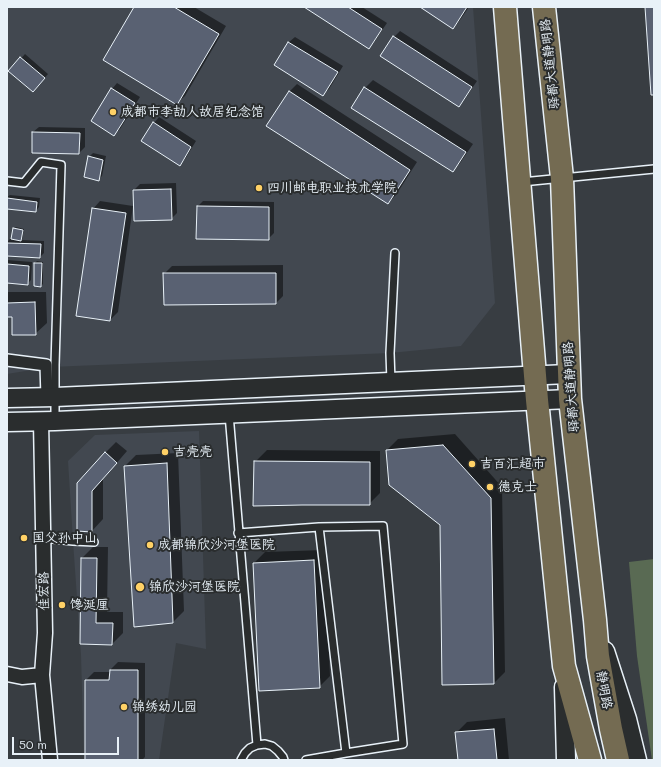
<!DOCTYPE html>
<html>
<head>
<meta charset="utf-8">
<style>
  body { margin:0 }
  #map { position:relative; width:661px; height:767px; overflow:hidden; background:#383d42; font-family:Mali,sans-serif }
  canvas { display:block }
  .frame { position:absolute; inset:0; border:8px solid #e8f1f8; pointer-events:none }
  .scale { position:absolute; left:12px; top:737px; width:107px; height:18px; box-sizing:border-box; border:2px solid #e8f1f8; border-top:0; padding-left:5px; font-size:12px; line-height:14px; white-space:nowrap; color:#e8f1f8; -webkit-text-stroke:3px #2a2d2e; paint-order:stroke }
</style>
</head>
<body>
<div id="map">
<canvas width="661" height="767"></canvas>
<div class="frame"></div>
<div class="scale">50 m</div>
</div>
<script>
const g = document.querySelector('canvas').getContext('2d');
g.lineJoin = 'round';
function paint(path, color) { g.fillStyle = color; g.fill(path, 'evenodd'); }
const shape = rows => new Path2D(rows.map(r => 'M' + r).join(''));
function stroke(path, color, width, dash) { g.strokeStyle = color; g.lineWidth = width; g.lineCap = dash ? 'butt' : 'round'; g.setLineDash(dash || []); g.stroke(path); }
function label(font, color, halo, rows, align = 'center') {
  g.font = font + ' Mali,"LXGW WenKai TC",sans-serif'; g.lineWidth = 4; g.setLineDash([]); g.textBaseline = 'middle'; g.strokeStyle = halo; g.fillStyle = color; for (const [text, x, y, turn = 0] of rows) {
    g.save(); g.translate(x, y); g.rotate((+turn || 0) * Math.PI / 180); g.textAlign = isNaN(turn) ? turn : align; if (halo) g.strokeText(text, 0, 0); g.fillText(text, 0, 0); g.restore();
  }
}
paint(shape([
  [7,7,473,7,495,303,461,346,390,353,50,367,7,374],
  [199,431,206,649,176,643,159,760,84,760,81,655,73,541,68,461,95,435]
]), '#424850');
paint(shape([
  [654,559,654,760,652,760,637,656,629,562]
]), '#596a53');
paint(shape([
  [135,7,194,7,226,26,185,96,177,103],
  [306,7,362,7,387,23,374,42,369,48],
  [422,7,469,7,460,20,453,28],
  [400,31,477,81,464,100,459,106,394,37],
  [295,37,343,66,329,89,323,94,275,65,289,42],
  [25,54,48,74,37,87,10,71],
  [373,80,473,144,460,163,452,171,365,88],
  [117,83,140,97,120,129,114,134,112,89],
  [297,84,417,162,396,195,388,203,289,92],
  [159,117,196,141,185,159,180,164,154,123],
  [39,127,85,128,85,147,79,153,33,132],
  [93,153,106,156,102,176,98,180,89,157],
  [176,183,177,213,171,219,134,190,140,184],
  [10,195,40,198,39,207,36,211,7,208,7,197],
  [100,201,133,206,118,312,110,320,93,209],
  [203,201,274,202,274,233,268,239,198,206],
  [16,227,24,229,22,240,44,241,44,253,40,257,7,255,7,242,10,239,12,239,14,229],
  [7,260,32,262,31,280,27,284,7,282],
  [37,261,43,262,43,284,41,286,35,263],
  [283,265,283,296,276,303,164,274,172,266],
  [7,292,46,292,47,323,35,334,13,316,7,316],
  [455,434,502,487,505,672,494,683,441,524,387,450,398,439],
  [116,442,127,451,103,479,103,519,92,531,78,530,105,453],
  [267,450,380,451,380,493,369,504,255,462],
  [178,453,184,611,173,622,125,466,136,455],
  [93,547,108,547,107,612,123,612,123,633,112,644,81,643,82,558],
  [324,550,330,676,319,687,254,563,265,552],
  [118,662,145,663,145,757,142,760,86,760,86,680,94,672,110,672,110,670],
  [505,718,509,760,459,760,456,733,467,722]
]), '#0007');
const building = shape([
  [134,7,174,7,219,34,177,105,103,60,134,7],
  [304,7,348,7,382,29,369,49,304,7],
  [420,7,467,7,453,29,420,7],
  [645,7,654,7,654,95,651,95,645,7],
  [393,36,472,87,459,107,380,56,393,36],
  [288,42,338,72,323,96,274,65,288,42],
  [20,57,45,78,33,92,8,71,20,57],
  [364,87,466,152,453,172,351,108,364,87],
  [111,88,135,103,114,136,91,121,111,88],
  [289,91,410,170,388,204,266,126,289,91],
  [153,122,191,147,180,166,141,141,153,122],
  [32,132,80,133,79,154,32,153,32,132],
  [88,156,103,160,99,181,84,177,88,156],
  [171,189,172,220,134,221,133,190,171,189],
  [7,198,37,202,36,212,7,209,7,198],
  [197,206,269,207,269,240,196,239,197,206],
  [92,208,126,213,110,321,76,316,92,208],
  [13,228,23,230,21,241,11,239,13,228],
  [7,243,41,244,40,258,7,256,7,243],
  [34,263,42,263,41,287,34,286,34,263],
  [7,264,29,266,28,285,7,283,7,264],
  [163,273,276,273,276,304,164,305,163,273],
  [35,302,36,335,12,335,12,317,7,317,7,303,35,302],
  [443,445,491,498,494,684,442,685,440,525,389,485,386,450,443,445],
  [105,452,117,463,92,491,92,532,77,531,77,483,105,452],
  [254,461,370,462,370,505,302,505,253,506,254,461],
  [167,463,173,623,134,627,124,466,167,463],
  [81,558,97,558,96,623,113,623,112,645,80,644,81,558],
  [314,560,320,688,259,691,253,563,314,560],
  [110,670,138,670,138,760,85,760,85,680,109,680,110,670],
  [494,729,497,760,458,760,455,732,494,729]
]);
paint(building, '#596172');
stroke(building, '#e8f1f8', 1);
const service = shape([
  [7,181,24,183,41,162,61,165,55,365,55,421],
  [522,182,654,169],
  [391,382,390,353,395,253],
  [229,414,257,745],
  [319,527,383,526,403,744,346,753],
  [238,533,319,527,346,753,306,760],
  [43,538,73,541,94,542],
  [241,760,245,753,250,748,257,745,265,744,272,746,278,751,283,757,284,760]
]);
const pedestrian = shape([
  [7,360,46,365,47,397]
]);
const minor = shape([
  [41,421,45,633,42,675,50,760],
  [7,674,22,677,42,675]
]);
const tertiary = shape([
  [7,398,55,397,568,374],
  [7,422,55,421,570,399],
  [605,651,627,719,637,760],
  [564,687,566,760]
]);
const primary = shape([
  [505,7,537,400,564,666,590,760],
  [544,7,562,178,570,399,595,620,598,656,611,729,618,760]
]);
stroke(service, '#e8f1f8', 10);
stroke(pedestrian, '#e8f1f8', 14);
stroke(minor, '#e8f1f8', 17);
stroke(tertiary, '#e8f1f8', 21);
stroke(primary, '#e8f1f8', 25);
stroke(service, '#2a2d2e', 7);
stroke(pedestrian, '#2a2d2e', 11);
stroke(minor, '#2a2d2e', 14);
stroke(tertiary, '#2a2d2e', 18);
stroke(primary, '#746b52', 22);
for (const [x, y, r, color] of [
  [113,112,4,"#ffd166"],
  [259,188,4,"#ffd166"],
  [165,452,4,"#ffd166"],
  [472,464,4,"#ffd166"],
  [490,487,4,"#ffd166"],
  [24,538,4,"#ffd166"],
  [150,545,4,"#ffd166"],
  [140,587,5,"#ffd166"],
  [62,605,4,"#ffd166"],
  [124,707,4,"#ffd166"]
]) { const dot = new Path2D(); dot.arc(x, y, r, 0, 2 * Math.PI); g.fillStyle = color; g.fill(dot); stroke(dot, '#2a2d2e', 1.5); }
label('13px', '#e8f1f8', '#2a2d2e', [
  ["驿都大道静明路",550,64,-96],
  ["驿都大道静明路",571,387,-94],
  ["佳宏路",44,591,-91],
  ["静明路",604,690,80]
]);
label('13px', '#e8f1f8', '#2a2d2e', [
  ["成都市李劼人故居纪念馆",121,112],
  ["四川邮电职业技术学院",267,188],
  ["吉壳壳",173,452],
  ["吉百汇超市",480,464],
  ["德克士",498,487],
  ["国父孙中山",32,538],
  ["成都锦欣沙河堡医院",158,545],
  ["锦欣沙河堡医院",149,587],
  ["馋涎厘",70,605],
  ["锦绣幼儿园",132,707]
], 'left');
</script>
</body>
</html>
